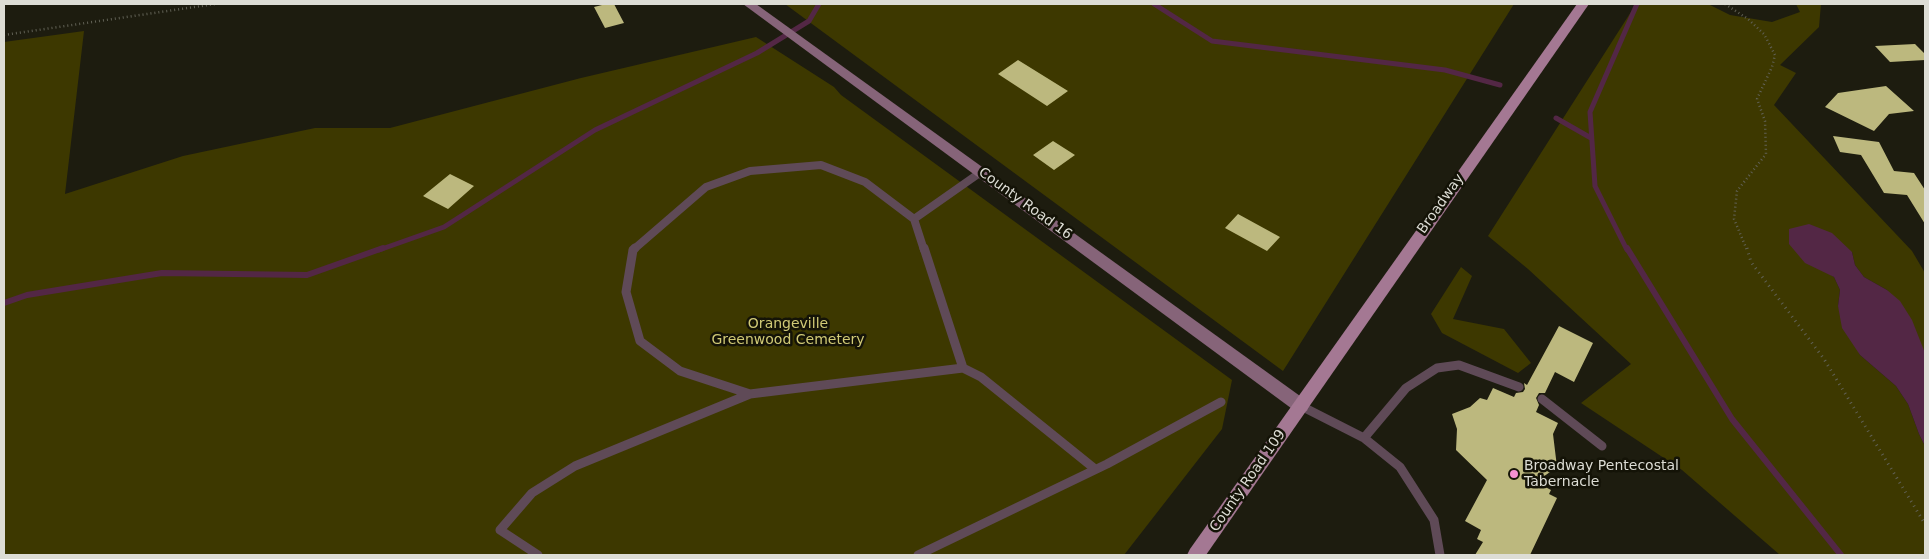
<!DOCTYPE html>
<html>
<head>
<meta charset="utf-8">
<style>
  body { margin:0 }
  #map { position:relative; width:1929px; height:559px; overflow:hidden; background:#1d1c0f; font-family:"DejaVu Sans",sans-serif }
  canvas { display:block }
  .frame { position:absolute; inset:0; border:5px solid #ddddd5; pointer-events:none }
</style>
</head>
<body>
<div id="map">
<canvas width="1929" height="559"></canvas>
<div class="frame"></div>
</div>
<script>
const g = document.querySelector('canvas').getContext('2d');
g.lineJoin = 'round';
function paint(path, color) { g.fillStyle = color; g.fill(path, 'evenodd'); }
const shape = rows => new Path2D(rows.map(r => 'M' + r).join(''));
function stroke(path, color, width, dash) { g.strokeStyle = color; g.lineWidth = width; g.lineCap = dash ? 'butt' : 'round'; g.setLineDash(dash || []); g.stroke(path); }
function label(font, color, halo, rows, align = 'center') {
  g.font = font + ' "DejaVu Sans",sans-serif'; g.lineWidth = 5; g.setLineDash([]); g.textBaseline = 'middle'; g.strokeStyle = halo; g.fillStyle = color; for (const [text, x, y, turn = 0] of rows) {
    g.save(); g.translate(x, y); g.rotate((+turn || 0) * Math.PI / 180); g.textAlign = isNaN(turn) ? turn : align; if (halo) g.strokeText(text, 0, 0); g.fillText(text, 0, 0); g.restore();
  }
}
paint(shape([
  [785,4,1143,5,1514,4,1283,371],
  [1636,4,1708,4,1730,15,1772,22,1800,12,1796,4,1821,4,1819,27,1780,65,1796,73,1774,105,1912,251,1925,273,1925,353,1919,341,1887,290,1864,277,1855,265,1852,252,1824,270,1834,277,1840,290,1838,306,1860,355,1896,386,1908,404,1919,434,1925,446,1925,555,1780,555,1682,470,1581,403,1631,364,1528,269,1488,236],
  [84,31,65,194,183,156,315,128,390,128,581,78,756,37,834,87,841,95,1232,380,1222,429,1124,555,4,555,4,42],
  [1461,267,1472,276,1453,319,1504,329,1531,363,1518,373,1442,333,1431,314]
]), '#3d3800');
paint(shape([
  [1809,224,1832,233,1852,252,1855,265,1864,277,1887,290,1900,301,1912,320,1925,353,1925,446,1919,434,1908,404,1896,386,1860,355,1842,328,1838,306,1840,290,1834,277,1805,263,1789,244,1789,229]
]), '#532745');
stroke(shape([
  [1154,4,1212,41,1445,70,1500,85],
  [1556,118,1591,138],
  [379,250,444,227,595,130,757,53,809,21,819,4],
  [1627,250,1595,186,1590,112,1637,4]
]), '#532745', 5);
stroke(shape([
  [1627,248,1732,419,1841,555],
  [4,303,27,295,162,273,307,275,383,248]
]), '#532745', 6);
paint(shape([
  [606,4,614,4,624,23,605,28,594,7],
  [1915,44,1925,54,1925,60,1890,62,1875,46],
  [1018,60,1068,91,1047,106,998,74],
  [1886,86,1914,111,1889,114,1874,131,1825,107,1838,93],
  [1833,136,1879,142,1894,171,1914,173,1925,190,1925,224,1907,195,1884,193,1861,155,1840,152],
  [1053,141,1075,155,1054,170,1033,155],
  [450,174,474,186,448,209,423,196],
  [1238,214,1280,237,1267,251,1225,228],
  [1559,326,1593,343,1574,382,1555,372,1545,393,1539,393,1536,398,1539,405,1536,412,1558,423,1553,434,1557,467,1536,482,1551,490,1549,494,1557,498,1530,555,1475,555,1483,542,1477,539,1481,530,1465,521,1487,480,1456,450,1457,429,1452,414,1470,407,1480,398,1487,400,1493,388,1514,397,1516,393,1523,392,1525,389,1524,383,1527,385]
]), '#bcb87e');
stroke(shape([
  [1725,4,1748,19,1764,34,1775,55,1772,67,1757,99,1765,121,1766,154,1737,191,1734,219,1747,250],
  [4,35,215,4]
]), '#616155', 2.5, [1, 3]);
stroke(shape([
  [1747,248,1751,262,1824,359,1925,524]
]), '#616155', 3, [1, 4.5]);
stroke(shape([
  [914,219,981,172],
  [633,250,706,187,750,171,821,165,865,182,914,219,924,250]
]), '#5f4a57', 8);
stroke(shape([
  [635,248,633,250,626,292,640,341,680,371,750,394],
  [924,248,963,368],
  [1542,399,1602,446],
  [1301,406,1364,438,1400,467,1434,520,1440,555],
  [1364,438,1406,388,1437,368,1459,365,1519,387],
  [538,555,500,530,532,493,575,466,750,394,963,368,981,377,1095,469],
  [918,555,1107,464,1221,402]
]), '#5f4a57', 9);
paint(shape([
  [743,4,756,4,1307,401,1309,406,1307,411,1301,413,1295,411,743,4]
]), '#866479');
paint(shape([
  [1577,4,1589,4,1206,555,1187,555,1190,549,1577,4]
]), '#a47893');
for (const [x, y, r, color] of [
  [1514,474,5,"#f591d2"]
]) { const dot = new Path2D(); dot.arc(x, y, r, 0, 2 * Math.PI); g.fillStyle = color; g.fill(dot); stroke(dot, '#141307', 2); }
label('14px', '#ddddd5', '#141307', [
  ["County Road 16",1025,204,36],
  ["Broadway",1441,204,-55],
  ["County Road 109",1248,481,-55]
]);
label('14px', '#d1ca76', '#141307', [
  ["Orangeville",788,324],
  ["Greenwood Cemetery",788,340]
]);
label('14px', '#ddddd5', '#141307', [
  ["Broadway Pentecostal",1524,466],
  ["Tabernacle",1524,482]
], 'left');
</script>
</body>
</html>
